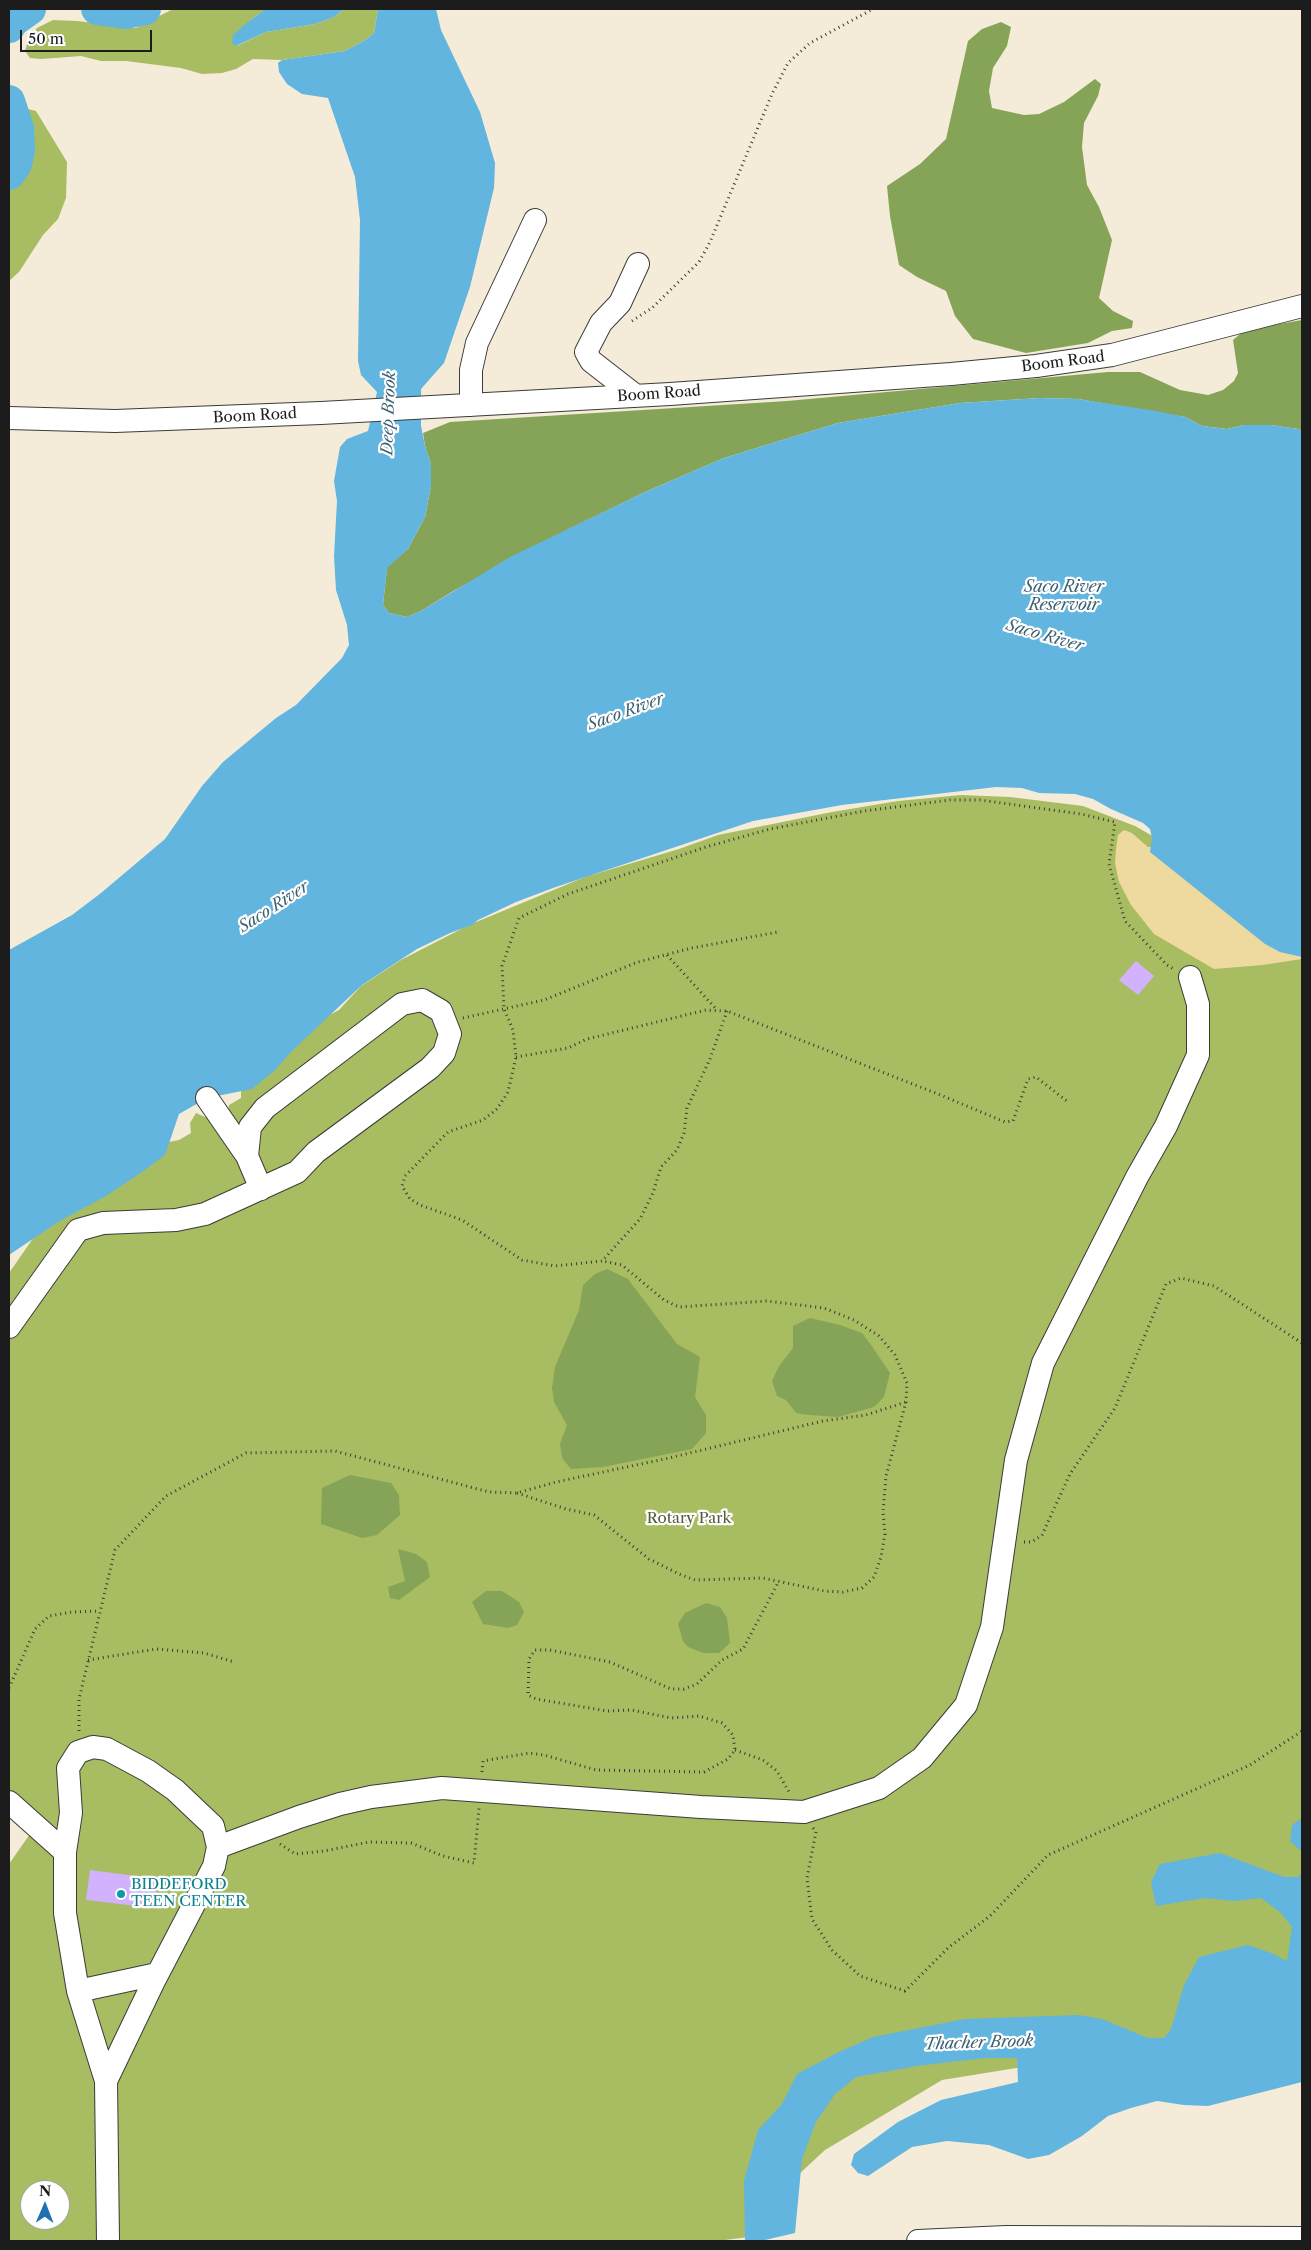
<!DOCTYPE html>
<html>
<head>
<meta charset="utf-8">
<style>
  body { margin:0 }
  #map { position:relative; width:1311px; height:2250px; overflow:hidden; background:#f4ecd9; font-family:"Libre Caslon Text",serif }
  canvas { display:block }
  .frame { position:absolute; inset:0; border:10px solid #1c1c1c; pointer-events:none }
  .north { position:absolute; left:20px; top:2180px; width:50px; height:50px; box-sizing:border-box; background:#fff; border:1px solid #a4a4a4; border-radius:50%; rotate:1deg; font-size:14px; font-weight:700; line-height:20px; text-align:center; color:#1c1c1c }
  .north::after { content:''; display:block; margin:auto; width:18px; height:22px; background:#1f6fb2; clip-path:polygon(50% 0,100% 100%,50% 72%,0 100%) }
  .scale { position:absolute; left:20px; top:30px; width:132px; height:22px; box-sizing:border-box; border:2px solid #1c1c1c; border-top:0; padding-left:6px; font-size:15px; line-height:18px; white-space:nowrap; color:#1c1c1c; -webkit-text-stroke:4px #fff; paint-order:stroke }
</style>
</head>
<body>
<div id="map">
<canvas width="1311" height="2250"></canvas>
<div class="frame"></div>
<div class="north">N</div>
<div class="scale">50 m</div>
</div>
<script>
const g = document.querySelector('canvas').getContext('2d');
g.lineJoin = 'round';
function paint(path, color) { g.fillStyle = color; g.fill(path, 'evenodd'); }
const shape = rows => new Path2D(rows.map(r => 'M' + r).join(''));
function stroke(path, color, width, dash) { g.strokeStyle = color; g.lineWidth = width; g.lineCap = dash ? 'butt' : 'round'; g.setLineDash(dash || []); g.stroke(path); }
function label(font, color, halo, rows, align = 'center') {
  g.font = font + ' "Libre Caslon Text",serif'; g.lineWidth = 4.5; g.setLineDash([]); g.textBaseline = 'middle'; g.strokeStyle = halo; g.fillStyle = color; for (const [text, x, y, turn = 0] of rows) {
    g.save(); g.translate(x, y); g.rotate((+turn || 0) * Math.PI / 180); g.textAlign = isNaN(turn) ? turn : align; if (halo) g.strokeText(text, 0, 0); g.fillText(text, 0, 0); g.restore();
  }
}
paint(shape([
  [173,9,263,9,263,11,249,21,237,46,266,32,315,24,334,17,344,9,378,9,374,33,367,39,345,51,282,60,253,59,236,69,222,73,202,74,181,68,126,61,101,61,81,56,41,59,30,58,25,51,28,41,37,28,53,20,77,21,136,28],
  [28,109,36,111,67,162,66,198,58,219,43,235,19,272,9,281,9,191,27,163,29,149],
  [961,795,1010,797,1083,806,1135,826,1177,850,1302,952,1302,1996,1240,2027,1103,2054,942,2080,825,2150,770,2201,765,2235,717,2241,9,2241,9,1864,30,1834,9,1816,9,1273,41,1227,164,1143,179,1140,191,1133,190,1123,196,1113,216,1122,227,1115,229,1105,241,1098,241,1091,291,1035,339,1010,361,986,401,960,469,925,585,877,679,849,718,835,832,812,898,801],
  [30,2190,60,2190,60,2220,30,2220]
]), '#a8bc61');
paint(shape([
  [1001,22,1011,27,1007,46,993,68,989,91,992,108,1024,115,1039,114,1064,102,1095,79,1101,84,1098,96,1084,123,1082,147,1087,185,1099,207,1112,240,1099,298,1113,311,1133,321,1132,328,1112,331,1088,343,1026,353,973,339,955,316,946,291,917,277,899,265,890,216,887,186,920,164,946,139,968,41,982,29],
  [1302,320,1302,432,1298,429,1271,425,1244,425,1227,429,1202,426,1185,417,1078,399,1040,398,960,403,838,423,724,458,645,492,571,528,455,590,421,611,407,617,389,613,383,605,387,567,408,549,425,517,431,486,431,464,425,446,423,433,450,422,787,401,1108,372,1140,372,1180,390,1208,395,1223,390,1234,381,1238,373,1233,340,1245,330],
  [607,1269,628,1279,677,1344,700,1357,695,1397,706,1415,706,1433,692,1449,603,1467,571,1469,562,1458,560,1444,567,1425,554,1402,552,1388,555,1367,579,1310,583,1285,595,1274],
  [810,1318,840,1325,862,1333,871,1345,890,1373,884,1397,874,1407,838,1417,809,1415,796,1413,786,1400,777,1396,772,1381,779,1366,793,1348,793,1326],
  [350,1475,391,1483,399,1495,400,1515,377,1535,362,1538,321,1524,322,1488],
  [398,1549,416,1554,427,1562,430,1577,399,1600,390,1598,388,1587,405,1581],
  [486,1591,502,1591,519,1602,524,1612,517,1625,508,1628,483,1624,472,1602],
  [706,1603,720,1607,727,1618,730,1643,719,1653,703,1653,688,1647,683,1641,678,1624,685,1613]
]), '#86a457');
paint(shape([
  [1124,830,1132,833,1148,847,1154,847,1302,949,1302,959,1263,965,1214,969,1154,934,1131,905,1119,882,1115,863,1116,849,1118,835]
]), '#eeda9e');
paint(shape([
  [263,9,344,9,334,17,315,24,266,32,236,46,232,42,233,35,249,21,263,11],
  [378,9,436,9,441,30,480,112,495,163,494,188,470,287,444,363,421,389,421,426,425,446,431,464,431,486,425,517,408,549,387,568,383,605,389,613,407,617,421,611,510,557,645,492,724,458,838,423,960,403,1040,398,1078,399,1156,411,1185,417,1202,426,1227,429,1244,425,1271,425,1298,429,1302,432,1302,957,1280,952,1265,944,1150,852,1152,838,1150,829,1143,823,1111,809,1093,799,1075,794,1039,793,1022,788,996,787,842,805,753,821,553,888,516,902,478,920,472,925,450,933,417,949,362,985,293,1050,275,1070,252,1089,207,1098,179,1114,165,1155,142,1172,106,1196,58,1222,9,1255,9,950,72,915,101,893,165,839,202,786,223,762,276,718,296,705,342,658,349,645,347,625,336,590,334,556,337,501,334,481,340,447,347,439,368,431,377,392,361,375,358,361,360,220,355,177,328,98,302,94,287,84,279,72,278,63,282,60,345,51,367,39,374,33],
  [1302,1818,1302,1852,1290,1841,1292,1825],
  [1220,1853,1284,1877,1298,1877,1302,1873,1302,2082,1208,2106,1184,2105,1157,2101,1131,2108,1108,2116,1082,2136,1049,2155,1028,2159,989,2145,947,2141,912,2147,868,2176,858,2173,851,2165,854,2154,898,2122,941,2100,1018,2082,1017,2058,984,2058,917,2066,856,2077,835,2094,816,2122,802,2159,795,2233,765,2240,745,2241,744,2181,758,2130,782,2104,797,2074,839,2052,873,2037,965,2019,1079,2015,1102,2019,1148,2038,1164,2038,1171,2029,1184,1985,1199,1957,1248,1945,1271,1953,1287,1961,1292,1927,1281,1913,1261,1898,1234,1901,1205,1898,1156,1906,1151,1882,1160,1864]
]), '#62b5de');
stroke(shape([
  [97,9,125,13,145,9],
  [9,27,13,21,30,9],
  [9,101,18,128,19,150,16,164,9,174]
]), '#62b5de', 32);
paint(shape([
  [1136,961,1154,976,1138,995,1119,980],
  [90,1870,158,1879,154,1908,86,1900]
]), '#d3b2fd');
const minor = shape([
  [636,396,591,361,586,352,601,323,620,303,638,264],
  [471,405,471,370,477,343,535,220],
  [9,418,115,421,321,413,670,394,951,374,1036,366,1112,355,1302,306],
  [207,1098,247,1156,261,1189],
  [9,1327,78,1230,103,1223,176,1220,205,1214,297,1172,316,1152,430,1068,444,1053,450,1034,441,1011,422,1000,402,1004,265,1108,250,1127,247,1156],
  [9,1802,65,1852],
  [218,1847,299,1817,340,1804,371,1797,442,1788,701,1807,804,1812,879,1788,922,1758,966,1705,992,1627,1016,1460,1043,1363,1137,1177,1166,1126,1198,1055,1198,1004,1190,977],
  [78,1991,157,1974],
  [106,2081,153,1983,214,1866,218,1847,213,1826,175,1790,148,1771,107,1749,93,1747,78,1752,68,1768,71,1813,65,1852,65,1913,78,1991,106,2081,108,2241],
  [918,2241,1006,2237,1302,2238]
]);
stroke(minor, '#3c3b38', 24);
stroke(shape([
  [632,321,652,308,699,262,710,242,772,94,788,63,810,43,873,9],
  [667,955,717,1010],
  [727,1011,710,1059,687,1108,684,1133,677,1150,661,1167,653,1193,640,1219,602,1261,555,1266,522,1260,462,1220,420,1205,410,1199,402,1186,405,1176,448,1132,483,1120,497,1109,508,1092,516,1057,513,1030,504,1009,502,966,519,918,568,894,706,847,770,829,864,811,950,800,980,800,1081,814,1115,822,1109,864,1125,921,1167,965,1174,969],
  [463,1018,544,1000,638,962,692,948,778,932],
  [516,1057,568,1048,587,1039,706,1010,727,1011,938,1094,1005,1122,1013,1121,1028,1079,1036,1077,1068,1102],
  [517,1493,566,1509,594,1515,649,1559,679,1574,695,1580,763,1578,824,1591,843,1592,862,1588,874,1577,881,1557,885,1534,883,1512,886,1476,906,1402,907,1383,895,1355,879,1336,854,1320,824,1308,767,1301,679,1307,664,1300,622,1265,603,1261],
  [1024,1542,1032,1542,1042,1535,1070,1474,1115,1408,1166,1284,1181,1278,1214,1286,1302,1343],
  [88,1660,156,1649,204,1653,234,1662],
  [9,1688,35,1629,49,1616,72,1612,100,1611],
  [79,1731,79,1699,115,1550,166,1496,246,1453,335,1451,489,1492,517,1493,556,1482,669,1458,823,1421,866,1415,906,1402],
  [735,1750,763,1760,777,1771,789,1792],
  [482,1772,483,1761,529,1753,544,1755,596,1770,704,1772,728,1759,735,1750,733,1735,722,1723,699,1716,671,1718,632,1710,607,1711,536,1699,528,1695,529,1659,535,1650,550,1650,610,1662,671,1689,684,1689,697,1684,722,1660,743,1649,779,1581],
  [813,1828,816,1832,807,1878,812,1919,832,1950,860,1976,905,1991,948,1948,990,1916,1048,1855,1250,1765,1302,1731],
  [280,1844,295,1854,324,1851,369,1842,411,1843,443,1856,474,1863,479,1808]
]), '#3c3b38', 3, [1, 4]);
stroke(minor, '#fff', 22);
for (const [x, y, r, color] of [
  [121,1894,5,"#0f9aa8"]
]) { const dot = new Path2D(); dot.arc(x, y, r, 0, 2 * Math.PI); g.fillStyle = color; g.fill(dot); stroke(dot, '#fff', 2); }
label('15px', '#1c1c1c', '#fff', [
  ["Boom Road",1063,362,-7],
  ["Boom Road",659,394,-4],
  ["Boom Road",255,416,-3]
]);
label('15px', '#545c38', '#fff', [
  ["Rotary Park",689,1519]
]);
label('15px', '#0d838f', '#fff', [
  ["BIDDEFORD",131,1885],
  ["TEEN CENTER",131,1902]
], 'left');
label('italic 16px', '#3c6173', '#fff', [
  ["Deep Brook",389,413,-88],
  ["Saco River",1064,587],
  ["Reservoir",1064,605],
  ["Saco River",1045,636,16],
  ["Saco River",626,712,-20],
  ["Saco River",274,907,-33],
  ["Thacher Brook",979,2043,-2]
]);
</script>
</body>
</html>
